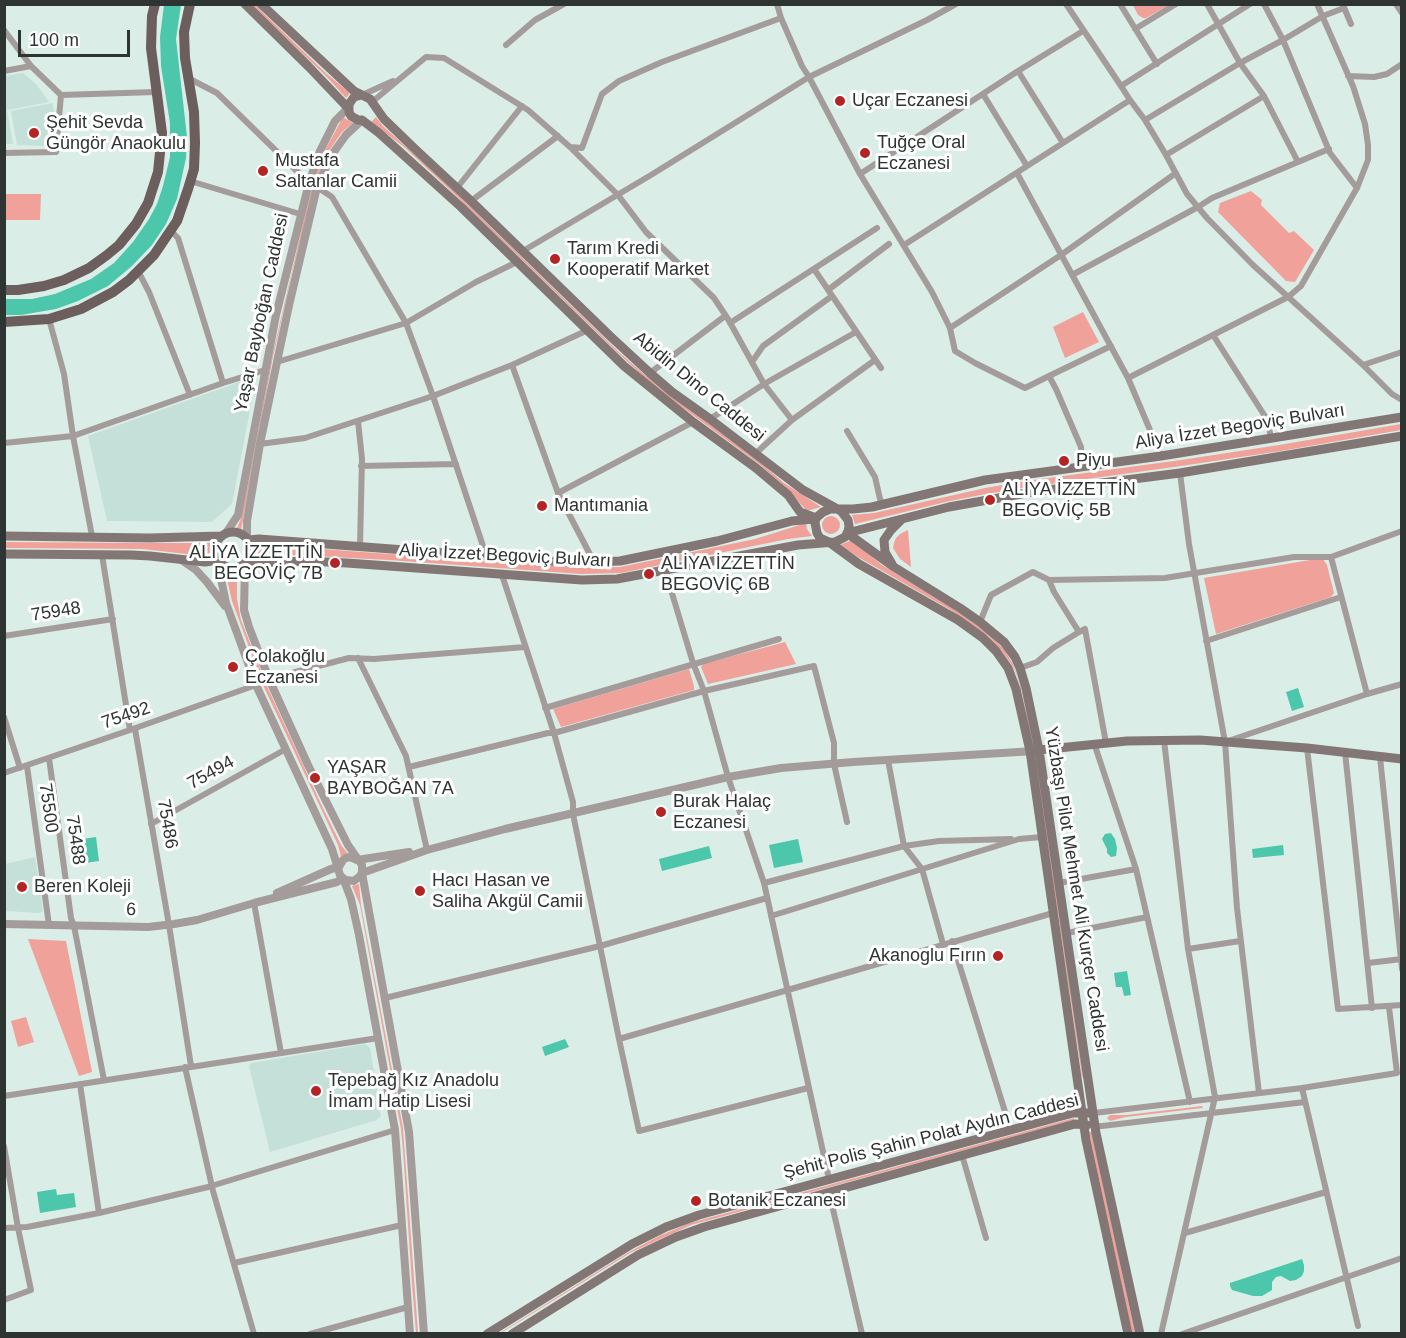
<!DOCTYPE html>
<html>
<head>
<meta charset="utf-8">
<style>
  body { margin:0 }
  #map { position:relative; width:1406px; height:1338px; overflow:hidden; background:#daede7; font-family:Arial,sans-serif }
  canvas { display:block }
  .frame { position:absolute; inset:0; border:6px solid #2d3432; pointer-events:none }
  .scale { position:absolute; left:18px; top:30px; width:112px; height:27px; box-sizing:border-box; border:3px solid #2d3432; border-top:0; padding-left:8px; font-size:18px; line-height:21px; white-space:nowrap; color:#2d3432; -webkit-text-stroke:4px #fff; paint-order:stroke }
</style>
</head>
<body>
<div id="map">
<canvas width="1406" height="1338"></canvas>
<div class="frame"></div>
<div class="scale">100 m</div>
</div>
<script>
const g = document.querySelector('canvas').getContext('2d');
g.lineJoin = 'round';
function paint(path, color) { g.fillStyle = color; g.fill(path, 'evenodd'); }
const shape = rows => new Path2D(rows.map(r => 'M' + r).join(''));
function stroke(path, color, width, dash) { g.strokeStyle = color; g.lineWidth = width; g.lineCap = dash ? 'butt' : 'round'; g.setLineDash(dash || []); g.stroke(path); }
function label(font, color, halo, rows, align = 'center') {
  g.font = font + ' Arial,sans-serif'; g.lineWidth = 6; g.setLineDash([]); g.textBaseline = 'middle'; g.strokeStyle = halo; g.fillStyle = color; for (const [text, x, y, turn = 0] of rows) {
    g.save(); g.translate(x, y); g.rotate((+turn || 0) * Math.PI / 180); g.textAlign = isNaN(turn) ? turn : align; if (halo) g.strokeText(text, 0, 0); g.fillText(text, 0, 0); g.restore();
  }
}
paint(shape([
  [23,73,36,84,49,102,7,110,13,144,5,144,5,76],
  [53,103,55,124,52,142,46,146,17,145,11,111],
  [242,381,255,384,232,504,212,522,107,521,88,436],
  [35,857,43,911,39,913,5,911,5,864],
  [365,1044,370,1048,381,1116,377,1120,270,1152,249,1066,251,1063]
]), '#c5e0d8');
paint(shape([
  [251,5,255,5,327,74,350,93,346,98,325,75],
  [1133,5,1169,5,1146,18,1143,18,1138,15],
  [343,117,353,123,342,132,327,154,318,175,292,273,273,357,241,530,236,530,240,521,246,494,272,357,307,206,316,174,324,152],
  [376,117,383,126,449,186,620,353,644,374,760,462,784,483,821,507,807,511,783,485,759,464,671,399,642,375,619,354,448,188,404,147,371,122],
  [1251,191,1262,200,1261,205,1289,233,1294,231,1314,250,1295,282,1286,281,1218,212,1220,203],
  [5,194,41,194,40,220,5,220],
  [1083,312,1099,342,1065,358,1053,327],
  [1401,424,1401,430,1281,451,1181,466,1022,488,986,494,950,501,855,524,852,515,874,513,985,488,1019,482,1181,460,1279,445],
  '822 525a9 9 0 1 1 18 0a9 9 0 1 1-18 0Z',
  [806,523,807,529,812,536,788,539,621,573,581,574,389,560,296,555,254,557,255,550,254,544,580,568,620,567,755,539],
  [908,530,911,567,900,559,893,548,894,543,896,538,900,534],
  [852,540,882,565,951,607,989,634,1004,649,1013,664,1023,692,1033,734,1032,737,1030,735,1022,692,1017,676,1012,665,1001,650,988,636,949,609,858,557,840,545],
  [5,542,143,543,213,543,211,549,212,557,143,549,5,548],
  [1316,559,1323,559,1327,565,1334,593,1331,597,1216,634,1204,578],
  [238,570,237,584,237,599,241,620,266,684,321,804,341,845,348,854,341,857,338,845,263,685,232,601,225,571],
  [785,642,796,664,708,684,701,667,703,664],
  [689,669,694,686,694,690,561,727,553,709],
  [1035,760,1037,760,1084,1079,1082,1076],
  [359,884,361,905,403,1128,418,1333,416,1333,412,1284,403,1151,401,1129,360,905,352,886],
  [28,939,66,941,92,1072,79,1076],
  [26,1017,34,1042,18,1047,11,1021],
  [1202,1106,1203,1108,1126,1117,1110,1121,1107,1118,1110,1115,1126,1115],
  [1074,1118,1074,1120,691,1225,630,1253,501,1333,498,1334,629,1252,659,1236,690,1223],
  [1089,1132,1092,1132,1135,1333,1132,1333]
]), '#f0a29a');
paint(shape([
  [164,5,181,5,176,39,187,137,186,158,177,199,166,224,152,245,132,266,108,286,78,301,56,309,21,315,5,315,5,299,32,299,55,294,91,279,114,263,133,242,149,219,157,204,163,186,170,157,170,123,161,66,160,37],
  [1298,688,1304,707,1292,711,1286,692],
  [1111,833,1115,839,1117,848,1116,856,1111,857,1107,853,1107,849,1102,839,1105,834],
  [96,837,99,861,85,863,82,839],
  [798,839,803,862,774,868,769,845],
  [1283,845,1284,855,1253,858,1252,849],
  [709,846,712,858,662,871,659,859],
  [1127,971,1131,995,1124,996,1122,987,1116,987,1114,973],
  [565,1039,569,1047,545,1056,542,1047],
  [56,1189,57,1195,74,1193,76,1207,40,1213,37,1192],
  [1302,1259,1304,1265,1304,1271,1302,1276,1296,1280,1290,1281,1281,1276,1276,1277,1272,1282,1272,1290,1262,1296,1253,1296,1232,1290,1230,1286,1230,1283]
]), '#4cc7ac');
stroke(shape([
  [1066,4,1121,86,1130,100,1145,120,1166,155,1187,194,1207,218,1253,265,1363,365,1392,394,1402,400],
  [1120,4,1157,64],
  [1207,4,1240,63,1264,96,1298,162],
  [1264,4,1283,40,1330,153,1357,188],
  [1396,4,1402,13],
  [1343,5,1351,24],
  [781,18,802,66,809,77,860,174,932,292,950,328,955,351,975,363,1025,388,1049,376,1056,389,1081,447,1082,467],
  [1135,29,1176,4],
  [4,30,31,66,61,95],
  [506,45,535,20,564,4],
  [4,71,31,66],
  [1018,71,1063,143],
  [1348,76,1374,77,1387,74,1402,64],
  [188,78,217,93,309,183],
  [1121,86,1250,4],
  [983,94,1027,166],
  [362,95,393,81],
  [372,102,426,57,444,58,528,110,570,147,582,148,602,94,619,81,662,62,781,18,777,4],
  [1145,120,1240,63,1283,40,1323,16,1344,8],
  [570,147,618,195,646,232,714,298,728,319,764,384,710,419],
  [4,153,56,152,61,95,156,92],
  [1166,155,1264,96],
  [1017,173,1128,378,1161,456],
  [860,174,1018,71,1083,31],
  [190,181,300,214],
  [457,188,522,106],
  [471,201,558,136],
  [171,231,178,238,223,383],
  [904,245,1130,100],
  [523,251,651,175,809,77,927,20,956,4],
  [517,262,476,282,406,323,433,396,512,365,588,330],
  [814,269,881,368],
  [138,271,149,292,190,395],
  [1072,275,1198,207,1212,198,1329,149],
  [828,290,889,244],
  [49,319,64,374,73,436,92,536],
  [730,323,877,228],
  [950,328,1061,255,1176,173],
  [1213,335,1268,421,1271,439],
  [277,362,406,323,332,197,317,187],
  [752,362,763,346,832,296],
  [512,365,558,493,594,562],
  [1363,365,1402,352],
  [650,373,725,316],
  [1049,376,1111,346],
  [1128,378,1288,297,1301,286,1357,188,1368,160,1368,145,1365,124,1353,86,1317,4],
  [792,420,764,384,856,332],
  [358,421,362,459,360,546],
  [847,431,875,477,880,499,883,504],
  [4,443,73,436,223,383,265,370],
  [260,444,305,438,433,396,486,555],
  [755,454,792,420,875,360],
  [361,466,456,464],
  [1180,473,1189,544,1225,742,1237,908,1259,1093],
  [558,493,693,422],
  [102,555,130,730],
  [1331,557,1367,694],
  [665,570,693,663,704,691,728,777,764,883,829,1179],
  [502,575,554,733,573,802,573,814,619,1039,639,1131,808,1088],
  [1049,580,1165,578,1294,557,1331,557,1402,531],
  [980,622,991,595,1033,572,1049,580,1054,592,1079,632,1053,648,1037,662,1020,668],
  [1079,632,1085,629,1106,743],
  [4,636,113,619],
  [1206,641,1341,597],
  [358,658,406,756,427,850],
  [269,679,349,658,374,659,525,647],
  [545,708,779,639],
  [4,717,20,768],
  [135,729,169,925,191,1066],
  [1231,740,1367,694,1402,684],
  [1094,743,1136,869,1190,1102],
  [1307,748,1338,1009,1402,1005],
  [1345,752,1372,1008],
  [1380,757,1402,969],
  [49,758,71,918,74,926,104,1080],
  [888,760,904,846,922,869,943,944],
  [27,766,49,925],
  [409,767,548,733,554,733,704,691,814,666,834,743,834,764,847,822],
  [4,773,130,730,256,685],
  [151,824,286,749],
  [764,883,904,846,939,841,1011,839],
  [1059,883,1136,869],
  [254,903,281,1053],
  [771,916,1019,839,1042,837],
  [1067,933,1147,917],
  [952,941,1011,1131],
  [1188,949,1240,941],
  [1368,963,1402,959],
  [385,998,600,946,767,898],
  [619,1039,1053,913],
  [185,1067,213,1191,254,1334],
  [80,1084,99,1213],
  [1302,1088,1358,1326],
  [4,1096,378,1038],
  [1094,1113,1302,1088,1397,1073,1389,1007],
  [1095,1126,1102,1126,1305,1102],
  [4,1146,18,1228,31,1290,4,1300],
  [962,1155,986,1238],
  [829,1192,862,1334],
  [4,1228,27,1227,99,1213,208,1187,395,1130],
  [1185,1233,1326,1192],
  [234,1263,402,1225],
  [310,1334,408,1307],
  [1161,1334,1215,1097,1188,949,1164,740],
  [1182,1334,1402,1258]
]), '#a49c9b', 6);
stroke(shape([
  [226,533,238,515,276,315,309,183,320,151,335,121,348,108],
  [247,538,247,521,260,444,277,362,290,301,317,187,331,156,346,135,362,120],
  [180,559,196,570,207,582,225,606],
  [221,564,221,579,226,603,256,685,332,849,340,875,343,878,351,899,359,935,395,1130,410,1334],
  [245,564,244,610,249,627,269,679,308,765,348,845,362,865,362,873,409,1132,424,1334],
  [277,893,331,869,339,867,343,860,346,858,350,857,357,860,409,852],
  [4,924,148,927,174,924,197,920,254,903,337,882,343,878,346,880,354,881,360,876,362,873,427,850,505,829,728,777,781,768,853,762,1035,751]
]), '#a49c9b', 8);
stroke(shape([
  [245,4,309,67,348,108],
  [362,95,354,97,349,104,349,112,351,116,358,120,362,120,379,133,461,207,624,366,693,422,756,468,788,495,800,512,816,518],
  '215 550a18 18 0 1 1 36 0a18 18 0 1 1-36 0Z',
  [847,533,894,567,960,608,980,622,1004,642,1015,657,1020,668,1026,688,1039,750,1096,1133,1140,1334],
  [847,533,949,507,1032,492,1180,473,1402,436],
  [4,536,150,538,221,536],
  [249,540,259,539,564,562,594,562,620,561,717,541,792,521,814,519],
  [4,554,131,555,150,556,205,562,218,560],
  [248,561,258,563,306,561,347,563,582,580,617,579,798,545,835,542,845,537,848,532,849,526,848,520,841,511,803,490,710,419,672,392,650,373,610,336,471,201,415,149,384,119,370,99,354,91,261,4],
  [892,564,885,552,884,540,891,530,901,520],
  [1039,750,1127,741,1200,740,1307,748,1402,759],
  [487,1334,632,1244,666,1227,699,1215,1073,1113,1088,1113],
  [512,1334,638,1255,676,1237,704,1227,1075,1124,1087,1125],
  [1128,1334,1086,1140,1030,751,1016,689,1008,668,996,651,983,638,958,620,859,564,829,542,820,538,817,533,815,523,816,518,823,512,830,509,853,509,872,507,985,480,1161,456,1402,417]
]), '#837776', 9);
stroke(shape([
  [4,290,18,290,44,286,64,280,89,268,107,255,119,245,136,224,148,203,158,172,162,133,151,48,152,16,155,4],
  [4,322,49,319,81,309,113,292,129,280,154,255,177,221,188,189,194,169,195,143,194,112,185,58,184,32,190,4]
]), '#6b5e5c', 10);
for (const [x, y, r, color] of [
  [840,101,6,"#b42425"],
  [34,133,6,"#b42425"],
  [865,153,6,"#b42425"],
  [263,171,6,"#b42425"],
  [555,259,6,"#b42425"],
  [1064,461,6,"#b42425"],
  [990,500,6,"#b42425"],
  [542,506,6,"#b42425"],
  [335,563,6,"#b42425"],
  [649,574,6,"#b42425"],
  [233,667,6,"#b42425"],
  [315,778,6,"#b42425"],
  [661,812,6,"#b42425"],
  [22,887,6,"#b42425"],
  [420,891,6,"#b42425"],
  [998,956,6,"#b42425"],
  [316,1091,6,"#b42425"],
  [696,1201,6,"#b42425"]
]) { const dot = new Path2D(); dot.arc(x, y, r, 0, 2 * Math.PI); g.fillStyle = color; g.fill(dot); stroke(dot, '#fff', 2); }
label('18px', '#2d3432', '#fff', [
  ["Uçar Eczanesi",852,101],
  ["Şehit Sevda",46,123],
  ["Güngör Anaokulu",46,144],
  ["Tuğçe Oral",877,143],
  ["Eczanesi",877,164],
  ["Mustafa",275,161],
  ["Saltanlar Camii",275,182],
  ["Tarım Kredi",567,249],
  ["Kooperatif Market",567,270],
  ["Piyu",1076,461],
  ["ALİYA İZZETTİN",1002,490],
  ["BEGOVİÇ 5B",1002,511],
  ["Mantımania",554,506],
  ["ALİYA İZZETTİN",323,553,"right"],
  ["BEGOVİÇ 7B",323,574,"right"],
  ["ALİYA İZZETTİN",661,564],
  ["BEGOVİÇ 6B",661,585],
  ["Çolakoğlu",245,657],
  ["Eczanesi",245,678],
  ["YAŞAR",327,768],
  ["BAYBOĞAN 7A",327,789],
  ["Burak Halaç",673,802],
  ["Eczanesi",673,823],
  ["Hacı Hasan ve",432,881],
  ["Saliha Akgül Camii",432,902],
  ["Beren Koleji",34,887],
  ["Akanoglu Fırın",986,956,"right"],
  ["Tepebağ Kız Anadolu",328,1081],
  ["İmam Hatip Lisesi",328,1102],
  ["Botanik Eczanesi",708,1201]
], 'left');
label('18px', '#2d3432', '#fff', [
  ["Yaşar Bayboğan Caddesi",262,313,-78],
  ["Abidin Dino Caddesi",699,387,39],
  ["Aliya İzzet Begoviç Bulvarı",1240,427,-9],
  ["Aliya İzzet Begoviç Bulvarı",505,556,3],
  ["75948",56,612,-9],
  ["75492",126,716,-19],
  ["75494",211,773,-29],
  ["75500",48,808,82],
  ["75486",167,824,80],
  ["75488",75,840,82],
  ["Yüzbaşı Pilot Mehmet Ali Kurçer Caddesi",1076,889,81],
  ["6",131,910,1],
  ["Şehit Polis Şahin Polat Aydın Caddesi",931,1137,-14]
]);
</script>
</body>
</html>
